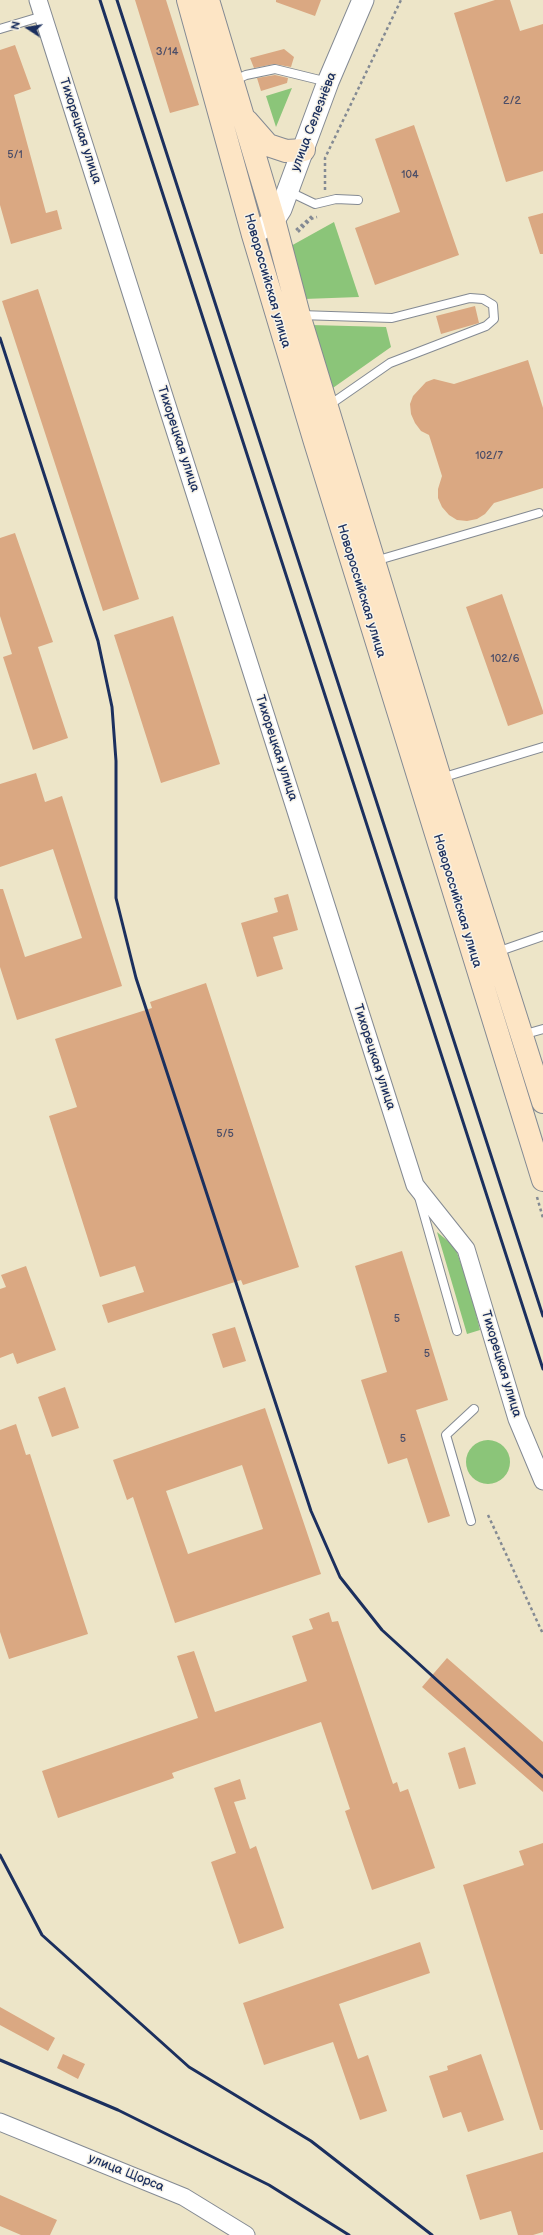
<!DOCTYPE html>
<html>
<head>
<meta charset="utf-8">
<style>
  body { margin:0 }
  #map { position:relative; width:543px; height:2235px; overflow:hidden; background:#ede5c8; font-family:"Balsamiq Sans",sans-serif }
  canvas { display:block }
  .north { position:absolute; left:8px; top:8px; width:40px; height:40px; -webkit-text-stroke:3px #f7f3e8; paint-order:stroke; rotate:282deg; font-size:11px; font-weight:700; line-height:16px; text-align:center; color:#1b2f5e }
  .north::after { content:''; display:block; margin:auto; width:14px; height:18px; background:#1b2f5e; clip-path:polygon(50% 0,100% 100%,50% 72%,0 100%) }
</style>
</head>
<body>
<div id="map">
<canvas width="543" height="2235"></canvas>
<div class="north">N</div>
</div>
<script>
const g = document.querySelector('canvas').getContext('2d');
g.lineJoin = 'round';
function paint(path, color) { g.fillStyle = color; g.fill(path, 'evenodd'); }
const shape = rows => new Path2D(rows.map(r => 'M' + r).join(''));
function stroke(path, color, width, dash) { g.strokeStyle = color; g.lineWidth = width; g.lineCap = dash ? 'butt' : 'round'; g.setLineDash(dash || []); g.stroke(path); }
function label(font, color, halo, rows, align = 'center') {
  g.font = font + ' "Balsamiq Sans",sans-serif'; g.lineWidth = 3; g.setLineDash([]); g.textBaseline = 'middle'; g.strokeStyle = halo; g.fillStyle = color; for (const [text, x, y, turn = 0] of rows) {
    g.save(); g.translate(x, y); g.rotate((+turn || 0) * Math.PI / 180); g.textAlign = isNaN(turn) ? turn : align; if (halo) g.strokeText(text, 0, 0); g.fillText(text, 0, 0); g.restore();
  }
}
paint(shape([
  [292,88,276,127,266,96],
  [334,222,359,297,304,299,289,247],
  [311,325,386,327,391,347,330,390],
  [437,1232,455,1247,470,1289,480,1330,467,1334],
  '466 1462a22 22 0 1 1 44 0a22 22 0 1 1-44 0Z'
]), '#8bc579');
paint(shape([
  [135,0,166,0,199,105,170,113],
  [276,0,321,0,315,16,276,2],
  [495,0,510,0,520,31,543,24,543,171,506,182,454,13],
  [15,45,31,89,14,95,46,213,57,210,62,229,11,244,0,205,0,50],
  [284,49,294,57,291,67,274,64,254,68,250,58],
  [275,75,288,78,287,83,261,91,257,78],
  [414,125,459,255,375,285,355,228,400,212,375,139],
  [543,213,543,254,540,254,528,217],
  [38,289,139,599,103,611,2,301],
  [475,306,479,323,441,334,436,316],
  [528,360,543,408,543,488,494,503,485,514,477,519,467,521,457,520,449,515,442,507,438,498,438,489,442,476,429,435,421,431,415,423,411,414,410,404,413,396,426,382,434,379,454,384],
  [15,533,53,642,38,647,68,738,33,750,3,657,12,654,0,616,0,538],
  [502,594,543,711,543,714,508,726,466,607],
  [173,616,220,764,161,783,114,635],
  [36,773,45,802,62,796,122,986,17,1020,0,967,0,889,3,889,25,957,82,938,53,849,0,867,0,784],
  [288,894,298,930,273,937,283,969,257,977,241,923,278,912,274,898],
  [206,983,299,1267,243,1285,241,1280,108,1323,102,1305,144,1292,135,1266,100,1277,49,1116,77,1107,55,1039,152,1008,150,1002],
  [402,1251,448,1400,416,1410,450,1516,428,1523,407,1458,388,1464,361,1380,387,1372,355,1266],
  [26,1266,56,1350,17,1364,13,1353,0,1358,0,1289,6,1287,1,1275],
  [235,1327,246,1361,223,1368,212,1334],
  [65,1387,79,1428,52,1437,38,1397],
  [265,1408,321,1574,175,1623,133,1497,127,1500,113,1460],
  [242,1465,263,1529,188,1554,166,1491],
  [16,1424,26,1455,30,1454,88,1634,9,1659,0,1632,0,1430],
  [329,1612,332,1622,338,1621,393,1784,397,1782,400,1792,408,1789,435,1868,372,1890,345,1811,350,1809,321,1722,172,1773,174,1778,58,1818,42,1771,198,1718,177,1656,194,1651,215,1712,307,1681,292,1636,313,1629,309,1619],
  [447,1658,543,1742,543,1792,422,1687],
  [465,1747,476,1784,459,1789,448,1753],
  [240,1779,246,1799,234,1802,250,1849,256,1846,284,1928,239,1944,211,1862,236,1853,214,1788],
  [543,1843,543,2130,540,2130,463,1885,524,1865,519,1851],
  [420,1942,430,1973,339,2004,358,2059,368,2055,387,2111,360,2120,333,2042,264,2065,243,2003],
  [0,2007,55,2038,48,2051,0,2025],
  [63,2054,85,2064,78,2079,57,2068],
  [481,2054,504,2120,468,2132,461,2112,443,2118,429,2076,448,2070,447,2066],
  [543,2152,543,2232,533,2235,518,2235,511,2211,480,2220,466,2175],
  [0,2195,57,2220,50,2235,21,2235,0,2226]
]), '#daa882');
const service = shape([
  [0,29,43,16],
  [233,81,246,75,275,69,328,82],
  [288,191,315,204,336,199,358,200],
  [300,315,392,318,470,298,483,299,493,305,494,319,486,326,390,363,328,406],
  [375,561,539,513],
  [441,778,543,747],
  [497,952,543,936],
  [522,1035,543,1029],
  [419,1197,457,1331],
  [471,1521,446,1435,474,1409]
]);
const minor = shape([
  [38,0,415,1185,466,1249,517,1419,543,1481],
  [0,2122,184,2197,246,2235]
]);
const tertiary = shape([
  [253,235,274,220,281,209,328,82,363,0]
]);
const secondary = shape([
  [188,0,253,235,315,442,543,1180],
  [208,0,274,220,299,315,440,778,543,1102],
  [247,121,268,145,286,151,304,150]
]);
stroke(service, '#848a93', 10);
stroke(minor, '#848a93', 19);
stroke(tertiary, '#848a93', 23);
stroke(secondary, '#848a93', 24);
stroke(shape([
  [325,190,325,158,401,0],
  [296,230,312,216],
  [298,232,311,219,317,217],
  [537,1197,543,1218],
  [488,1515,543,1634]
]), '#848a93', 2.5, [3, 3]);
stroke(service, '#fff', 8);
stroke(minor, '#fff', 17);
stroke(tertiary, '#fff', 21);
stroke(secondary, '#fde5c5', 22);
stroke(shape([
  [100,0,543,1369],
  [117,0,543,1316],
  [0,338,98,641,112,707,116,761,116,898,136,978,311,1511,340,1577,382,1630,543,1777],
  [0,1855,42,1935,189,2067,311,2141,432,2235],
  [0,2060,118,2110,269,2185,349,2235]
]), '#1b2f5e', 3);
label('11px', '#4b4d67', null, [
  ["3/14",167,52],
  ["2/2",512,101],
  ["5/1",15,155],
  ["104",410,175],
  ["102/7",489,456],
  ["102/6",505,659],
  ["5/5",225,1134],
  ["5",397,1319],
  ["5",427,1354],
  ["5",403,1439]
]);
label('13px', '#1b2f5e', '#f7f3e8', [
  ["улица Селезнёва",314,122,-69],
  ["Тихорецкая улица",80,131,72],
  ["Новороссийская улица",267,281,74],
  ["Тихорецкая улица",178,439,72],
  ["Новороссийская улица",361,591,73],
  ["Тихорецкая улица",276,748,72],
  ["Новороссийская улица",457,901,73],
  ["Тихорецкая улица",374,1057,72],
  ["Тихорецкая улица",501,1364,73],
  ["улица Щорса",126,2173,22]
]);
</script>
</body>
</html>
